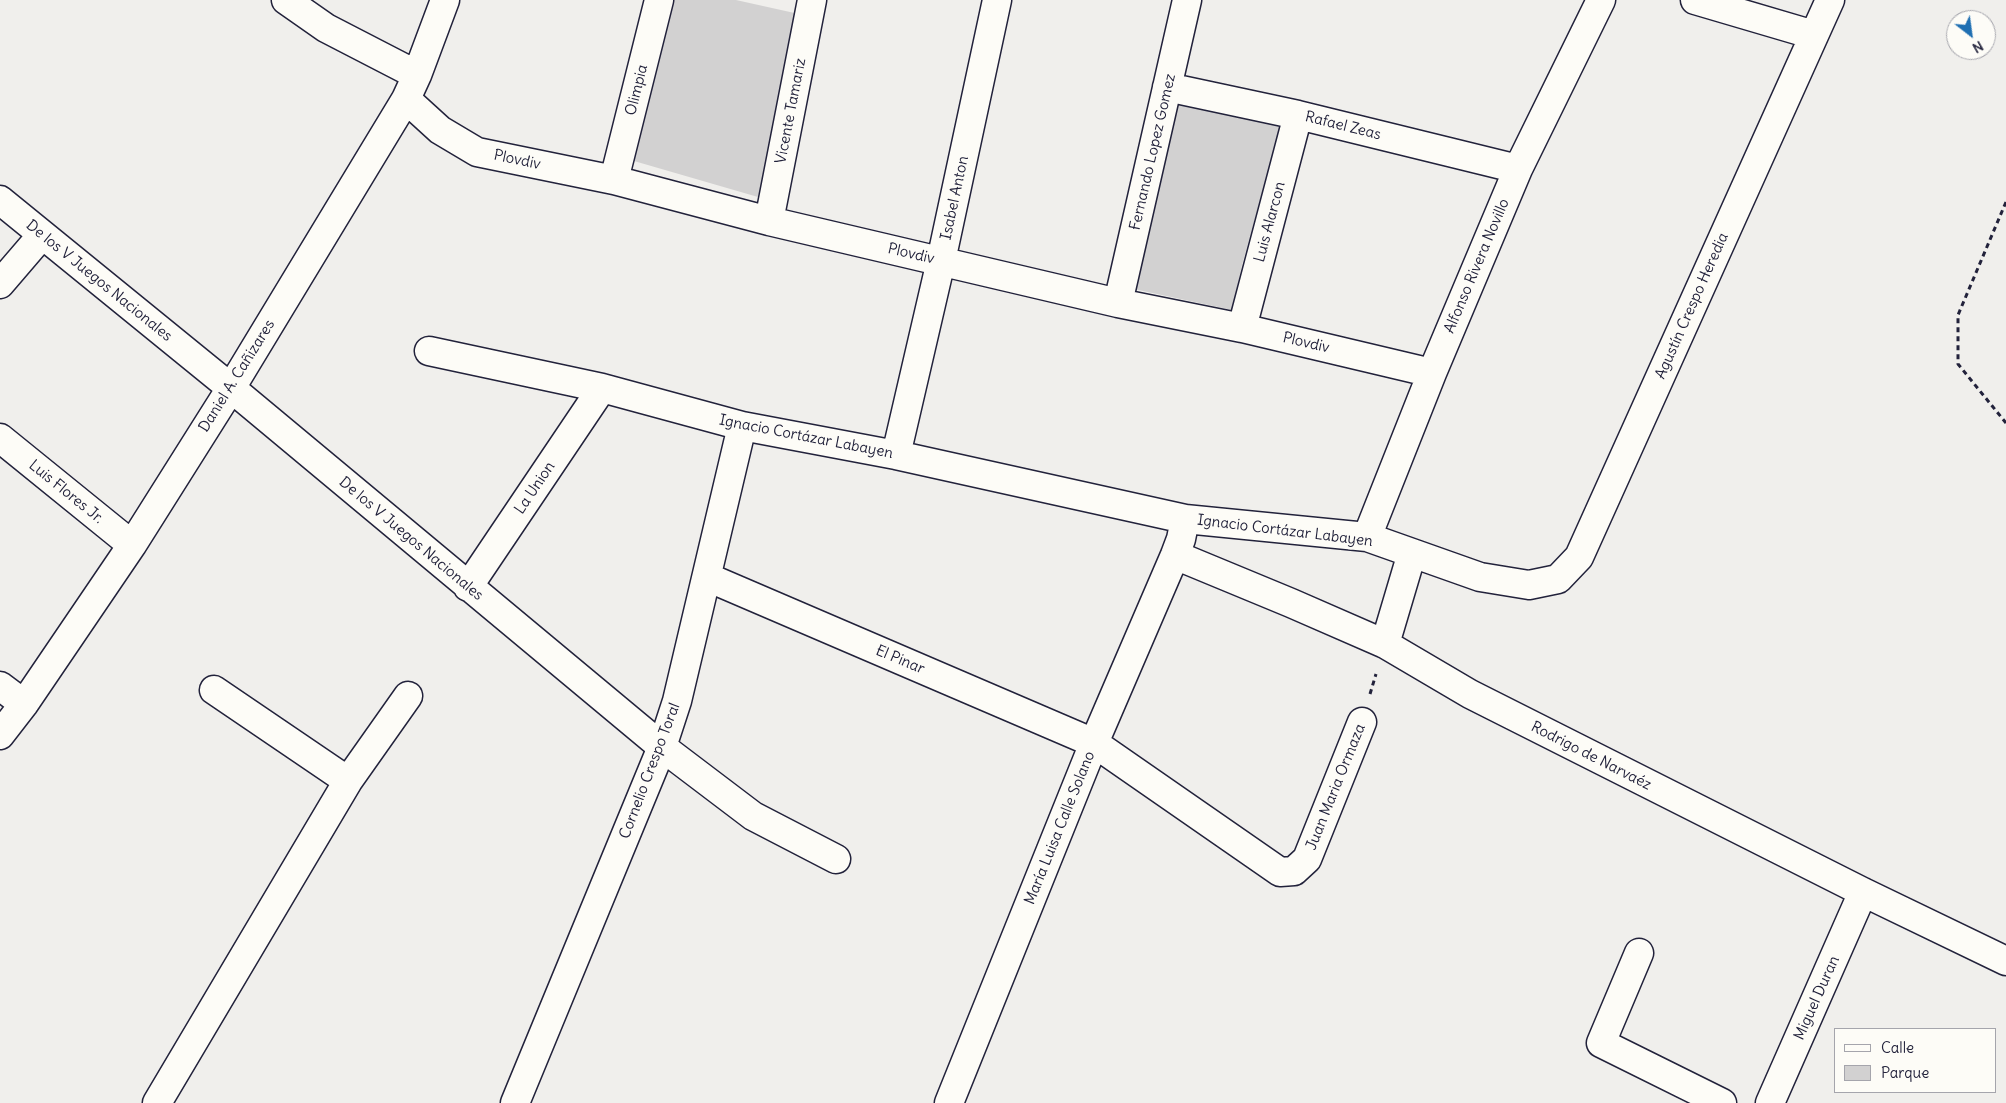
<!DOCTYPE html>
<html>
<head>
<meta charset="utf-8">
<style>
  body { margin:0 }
  #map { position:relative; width:2006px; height:1103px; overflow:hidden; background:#f0efec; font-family:Delius,sans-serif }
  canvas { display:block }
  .legend { position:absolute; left:1834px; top:1028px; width:162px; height:65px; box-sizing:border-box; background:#fdfcf7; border:1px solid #a5a5ac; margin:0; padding:6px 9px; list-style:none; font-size:15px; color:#22223b }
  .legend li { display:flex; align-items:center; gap:10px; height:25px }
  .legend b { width:25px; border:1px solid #a5a5ac }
  .north { position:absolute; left:1946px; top:10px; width:50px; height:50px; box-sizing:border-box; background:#fdfcf7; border:1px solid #a5a5ac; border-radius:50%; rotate:150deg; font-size:14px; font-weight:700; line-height:20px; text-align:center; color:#22223b }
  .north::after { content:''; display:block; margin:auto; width:18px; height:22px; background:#1f6fb2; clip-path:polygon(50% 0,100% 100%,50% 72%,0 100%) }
</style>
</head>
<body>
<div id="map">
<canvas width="2006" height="1103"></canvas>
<ul class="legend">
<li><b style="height:6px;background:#fdfcf7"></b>Calle</li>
<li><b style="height:14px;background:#d2d1d1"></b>Parque</li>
</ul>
<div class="north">N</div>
</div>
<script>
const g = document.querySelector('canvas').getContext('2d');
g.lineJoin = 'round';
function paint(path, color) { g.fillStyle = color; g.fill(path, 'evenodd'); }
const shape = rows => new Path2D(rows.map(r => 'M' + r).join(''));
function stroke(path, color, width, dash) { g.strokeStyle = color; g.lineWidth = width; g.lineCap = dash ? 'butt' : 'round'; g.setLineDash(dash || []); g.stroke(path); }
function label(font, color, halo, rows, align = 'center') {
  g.font = font + ' Delius,sans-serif'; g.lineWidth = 5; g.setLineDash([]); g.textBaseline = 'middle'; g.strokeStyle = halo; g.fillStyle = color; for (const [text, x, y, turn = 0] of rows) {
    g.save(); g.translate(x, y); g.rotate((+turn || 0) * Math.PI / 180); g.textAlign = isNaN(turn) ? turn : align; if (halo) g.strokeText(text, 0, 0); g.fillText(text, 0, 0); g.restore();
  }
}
paint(shape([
  [669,0,736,0,799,14,774,145,758,197,634,161,641,112],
  [1168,99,1281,124,1242,265,1232,310,1129,288]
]), '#d2d1d1');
const minor = shape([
  [286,0,326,28,417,75],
  [1695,0,1814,35],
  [1167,87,1298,115,1518,169],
  [406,99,440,130,477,152,614,180,769,221,1118,303,1242,328,1432,373],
  [614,180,659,0],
  [0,200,231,388,662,747,753,816,836,859],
  [769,221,812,0],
  [0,284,42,235],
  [1118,303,1187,0],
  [1242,328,1298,115],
  [429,351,602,388,742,426,896,455,1185,519,1181,539,1175,555,1094,743,949,1103],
  [0,438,132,545],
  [896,455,941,261,997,0],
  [1185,519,1367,537,1480,577,1529,585,1558,579,1579,557,1830,0],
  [1367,537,1432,373,1518,169,1601,0],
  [1175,555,1291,603,1385,644,1470,694,1863,892,2006,961],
  [707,577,1094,743,1280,872,1294,871,1307,859,1362,722],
  [468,587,602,388],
  [1385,644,1412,553],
  [0,686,24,704],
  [214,690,348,781],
  [0,735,24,704,132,545,231,388,406,99,417,75,445,0],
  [1639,953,1601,1043,1722,1103],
  [157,1103,348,781,408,696],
  [515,1103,662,747,677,701,742,426],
  [1770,1103,1863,892]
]);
stroke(minor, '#22223b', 31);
stroke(shape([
  [2006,202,1958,315,1958,364,2006,423],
  [1370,694,1376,674]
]), '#22223b', 3, [5, 4]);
stroke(minor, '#fdfcf7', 28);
label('15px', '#22223b', '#fdfcf7', [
  ["Olimpia",637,90,-76],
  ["Vicente Tamariz",791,111,-79],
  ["Rafael Zeas",1343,126,14],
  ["Fernando Lopez Gomez",1153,152,-77],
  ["Plovdiv",517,160,12],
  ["Isabel Anton",955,198,-78],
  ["Luis Alarcon",1270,222,-75],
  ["Plovdiv",911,254,13],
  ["Alfonso Rivera Novillo",1477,266,-67],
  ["De los V Juegos Nacionales",99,281,39],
  ["Agustín Crespo Heredia",1692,306,-66],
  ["Plovdiv",1306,343,13],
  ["Daniel A. Cañizares",237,376,-58],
  ["Ignacio Cortázar Labayen",806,437,11],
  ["La Union",535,488,-56],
  ["Luis Flores Jr.",66,492,39],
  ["Ignacio Cortázar Labayen",1285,531,7],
  ["De los V Juegos Nacionales",411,539,40],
  ["El Pinar",900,660,23],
  ["Rodrigo de Narvaéz",1591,756,27],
  ["Cornelio Crespo Toral",650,771,-69],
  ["Juan Maria Ormaza",1336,787,-68],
  ["María Luisa Calle Solano",1060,828,-68],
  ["Miguel Duran",1817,998,-66]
]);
</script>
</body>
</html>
